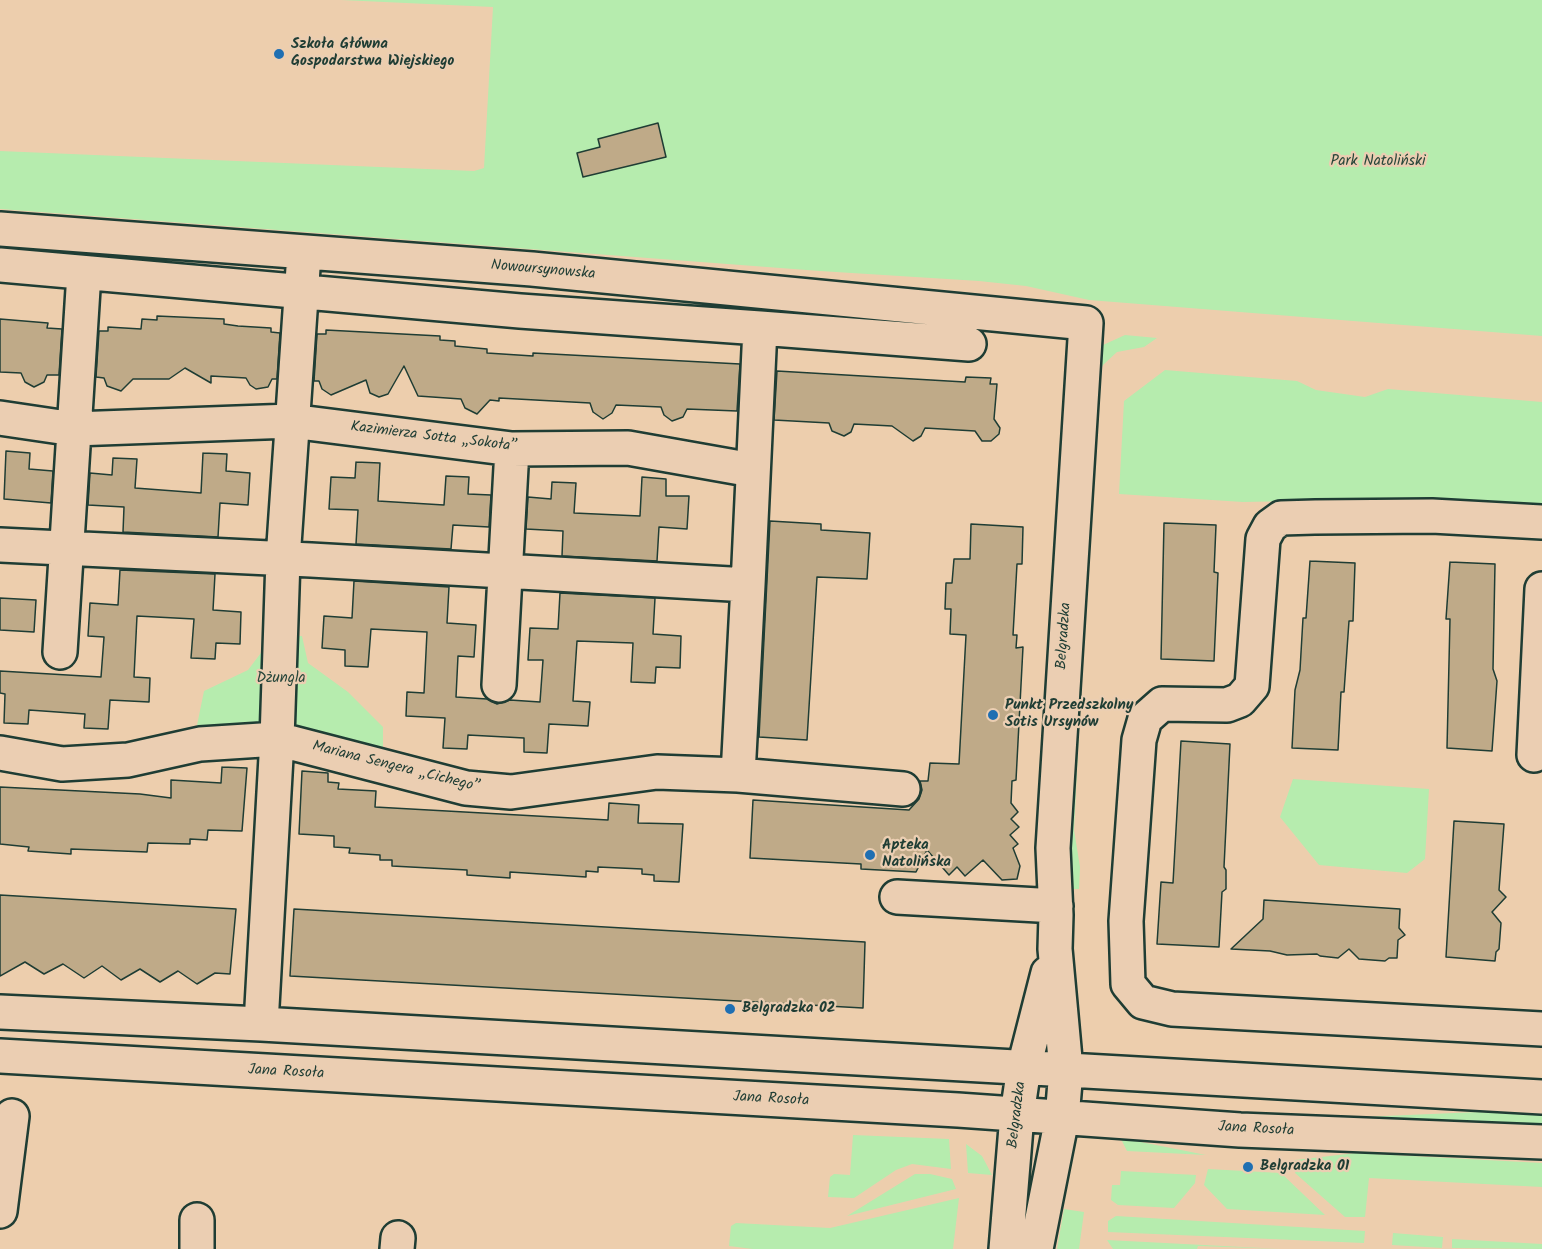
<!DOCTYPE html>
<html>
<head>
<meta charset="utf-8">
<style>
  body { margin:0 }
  canvas { display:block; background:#edcead }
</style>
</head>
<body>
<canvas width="1542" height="1249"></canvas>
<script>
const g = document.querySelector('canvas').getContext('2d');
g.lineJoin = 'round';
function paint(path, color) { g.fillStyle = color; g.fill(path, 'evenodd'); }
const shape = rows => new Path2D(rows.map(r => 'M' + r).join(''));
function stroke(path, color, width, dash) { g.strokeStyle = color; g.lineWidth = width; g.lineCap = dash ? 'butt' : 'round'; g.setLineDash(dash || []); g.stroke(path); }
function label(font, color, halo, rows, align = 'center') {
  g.font = font + ' Kalam,sans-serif'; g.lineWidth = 4.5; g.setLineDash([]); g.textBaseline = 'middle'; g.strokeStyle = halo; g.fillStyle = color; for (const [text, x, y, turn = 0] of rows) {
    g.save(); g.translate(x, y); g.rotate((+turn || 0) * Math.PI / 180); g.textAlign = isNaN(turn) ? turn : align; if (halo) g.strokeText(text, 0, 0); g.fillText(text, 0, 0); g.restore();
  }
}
paint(shape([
  [341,0,1542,0,1542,336,1089,300,1026,286,979,281,820,271,0,209,0,151,474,171,484,168,493,7],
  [1125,335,1157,338,1144,347,1117,352,1103,365,1097,377,1074,830,1080,867,1079,889,1067,889,1096,354,1103,345],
  [1165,370,1297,381,1316,390,1365,397,1388,389,1542,402,1542,507,1399,499,1243,502,1119,494,1124,401],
  [302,636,308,663,348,692,383,727,383,756,265,723,195,735,204,691,248,670,273,637],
  [1293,779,1429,789,1425,859,1407,873,1319,865,1280,817],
  [1478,1112,1542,1115,1542,1127,1361,1117],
  [853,1135,949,1139,951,1169,912,1164,896,1170,854,1198,828,1197,830,1177,834,1174,850,1175],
  [1121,1139,1126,1139,1206,1155,1127,1151],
  [966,1144,982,1156,992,1175,968,1173],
  [1356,1153,1542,1163,1542,1187,1369,1178,1365,1217,1345,1217,1295,1173,1295,1160],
  [1208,1169,1281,1173,1325,1215,1227,1209,1204,1185],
  [1121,1171,1196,1175,1195,1183,1174,1208,1118,1205,1111,1200,1112,1185,1120,1185],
  [915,1174,930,1174,952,1179,956,1189,847,1216],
  [959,1198,953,1249,753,1249,729,1246,731,1226,736,1223,830,1228],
  [1064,1209,1084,1212,1079,1249,1057,1249],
  [1116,1216,1365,1231,1364,1243,1108,1232,1108,1221],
  [1393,1233,1443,1237,1442,1248,1392,1245],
  [1452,1239,1542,1244,1542,1249,1452,1248],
  [1107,1240,1281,1249,1198,1246,1197,1249,1113,1249]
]), '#b6ecae');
const building = shape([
  [658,123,666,157,583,177,577,153,600,147,598,139,658,123],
  [157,316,224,319,224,324,238,326,271,328,271,332,280,333,277,379,272,379,268,387,256,389,250,385,246,378,211,376,211,383,185,368,169,379,133,379,121,391,107,386,104,378,96,377,99,331,108,331,108,327,141,329,142,319,157,320,157,316],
  [0,319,48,323,47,328,62,329,59,375,47,375,44,382,34,387,25,382,21,373,0,372,0,319],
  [326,330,440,336,440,340,455,341,455,346,487,349,487,353,533,356,533,353,740,364,737,411,687,409,683,417,672,421,664,415,661,407,616,405,612,413,603,419,593,412,590,403,499,398,499,401,490,400,477,414,465,408,461,399,418,396,404,366,388,394,379,397,370,393,366,380,331,395,322,389,319,381,314,381,317,334,326,334,326,330],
  [777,371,965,382,966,377,991,378,990,384,997,384,994,419,1000,428,999,434,991,441,982,441,975,431,925,428,921,436,913,441,892,426,854,424,851,432,844,436,832,431,829,423,774,420,777,371],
  [6,451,30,453,29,469,53,471,51,503,4,499,6,451],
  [203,453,227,454,226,471,250,473,248,505,220,503,218,537,123,532,124,507,88,505,90,473,112,475,113,458,137,459,135,488,201,493,203,453],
  [356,462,380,463,378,501,444,505,446,476,469,477,468,494,491,495,489,527,453,525,451,549,356,544,358,510,329,509,331,477,355,478,356,462],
  [642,477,666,479,666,496,689,496,687,529,659,527,657,561,562,556,563,531,526,529,528,497,551,499,552,482,576,483,574,513,640,516,642,477],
  [770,521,821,524,821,530,870,533,867,579,817,577,807,740,759,737,770,521],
  [1164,523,1216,525,1214,572,1218,573,1214,661,1161,659,1164,523],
  [971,524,1023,527,1022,564,1017,564,1013,635,1017,635,1016,648,1023,647,1016,780,1012,781,1011,803,1018,812,1011,819,1019,827,1010,835,1018,844,1013,848,1020,866,1017,879,1002,880,983,860,965,876,957,867,949,875,927,850,916,872,861,869,861,864,750,858,753,800,909,810,919,799,922,790,920,781,928,781,930,763,959,764,966,635,950,634,951,609,945,609,946,583,952,583,954,559,970,559,971,524],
  [1310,561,1355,563,1353,621,1349,621,1344,692,1341,692,1338,750,1292,748,1295,690,1300,670,1303,618,1306,618,1310,561],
  [1450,562,1495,564,1493,669,1497,681,1492,751,1447,748,1450,619,1446,619,1450,562],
  [120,570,215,574,213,610,241,612,240,644,216,643,215,659,191,658,194,619,137,616,134,677,150,678,149,702,110,700,108,729,84,728,85,714,29,710,28,724,4,723,5,694,0,693,0,671,101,677,104,637,88,636,90,603,118,605,120,570],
  [354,581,449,587,447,623,476,625,474,657,458,656,456,697,487,699,497,704,510,700,540,702,543,660,528,660,530,628,558,629,560,593,655,598,653,634,681,636,680,668,656,667,655,683,631,682,633,643,577,641,573,701,590,702,588,726,549,724,547,753,524,752,524,738,468,735,467,749,443,748,445,718,406,716,407,692,424,693,427,632,371,629,368,667,345,666,345,650,322,648,324,616,352,618,354,581],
  [0,598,36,600,34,632,0,630,0,598],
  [1181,741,1230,744,1224,867,1226,870,1226,889,1222,892,1219,947,1157,944,1161,882,1173,883,1181,741],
  [222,767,247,768,242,831,208,830,207,840,190,839,190,844,148,843,147,852,71,849,71,854,28,851,29,847,0,844,0,787,140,794,171,798,171,780,221,783,222,767],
  [302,771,328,773,328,782,339,783,338,789,376,791,375,807,608,820,609,803,639,805,638,823,683,824,679,882,654,881,654,875,642,874,642,869,598,867,598,872,586,871,586,877,510,872,510,878,467,875,467,870,392,866,392,860,380,860,380,855,349,853,350,848,334,847,334,836,299,834,302,771],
  [1454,821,1504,824,1499,890,1506,897,1492,912,1501,923,1499,949,1496,952,1495,961,1446,957,1454,821],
  [0,895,236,909,230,974,215,973,197,984,178,971,160,982,140,969,121,980,102,966,84,978,63,964,44,974,25,962,0,976,0,895],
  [1264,900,1400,909,1399,928,1405,935,1398,940,1397,958,1389,958,1385,961,1359,959,1349,949,1338,958,1320,956,1317,954,1287,955,1270,951,1231,949,1263,919,1264,900],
  [294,909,865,942,863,1008,290,976,294,909]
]);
paint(building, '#bfaa88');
stroke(building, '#1f3d34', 1.5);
const minor = shape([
  [0,229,532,269,1086,323,1053,848,1056,915,1055,949,1066,1070,1062,1118,1036,1249],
  [0,265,520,311,760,328,748,585],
  [760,328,969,344],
  [0,418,74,429,291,421,512,449,628,448,752,470],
  [1542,522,1432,516,1315,517,1281,518,1270,526,1263,539,1252,686,1240,700,1227,705,1162,704,1145,719,1139,740,1126,921,1128,984,1143,1002,1172,1009,1542,1029],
  [0,545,311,560,748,585,738,775],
  [60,652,84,273],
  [499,685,512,449],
  [0,753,62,764,128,760,200,744,277,739,466,788,511,792,657,772,738,775,903,789],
  [1534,755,1542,589],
  [897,897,1056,906],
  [0,1012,261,1024,1542,1097],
  [261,1024,277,739,283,559,303,268],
  [0,1056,958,1110,1240,1130,1542,1142],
  [0,1211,12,1116],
  [197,1220,197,1249],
  [397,1249,398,1238],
  [1006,1249,1017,1115,1024,1067,1048,973]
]);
stroke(minor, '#1f3d34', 38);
stroke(minor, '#ebceb2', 33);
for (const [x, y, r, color] of [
  [279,54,6,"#1f6fb2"],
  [993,715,6,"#1f6fb2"],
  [870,855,6,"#1f6fb2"],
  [730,1009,6,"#1f6fb2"],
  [1248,1167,6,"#1f6fb2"]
]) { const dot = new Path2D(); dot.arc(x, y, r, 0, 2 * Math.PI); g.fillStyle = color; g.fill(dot); stroke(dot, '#ebceb2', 2); }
label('bold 15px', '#1f3d34', '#ebceb2', [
  ["Szkoła Główna",291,45],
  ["Gospodarstwa Wiejskiego",291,62],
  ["Punkt Przedszkolny",1005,706],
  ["Sotis Ursynów",1005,723],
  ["Apteka",882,846],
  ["Natolińska",882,863],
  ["Belgradzka 02",742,1009],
  ["Belgradzka 01",1260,1167]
], 'left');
label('15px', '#27463a', '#ebceb2', [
  ["Park Natoliński",1378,162],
  ["Dżungla",281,679]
]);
label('15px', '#1f3d34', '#ebceb2', [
  ["Nowoursynowska",543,271,5],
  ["Kazimierza Sotta „Sokoła”",434,438,7],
  ["Belgradzka",1065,636,-86],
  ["Mariana Sengera „Cichego”",396,768,14],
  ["Jana Rosoła",286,1073,3],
  ["Jana Rosoła",771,1100,3],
  ["Belgradzka",1018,1115,-83],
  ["Jana Rosoła",1256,1130,3]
]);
</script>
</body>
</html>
